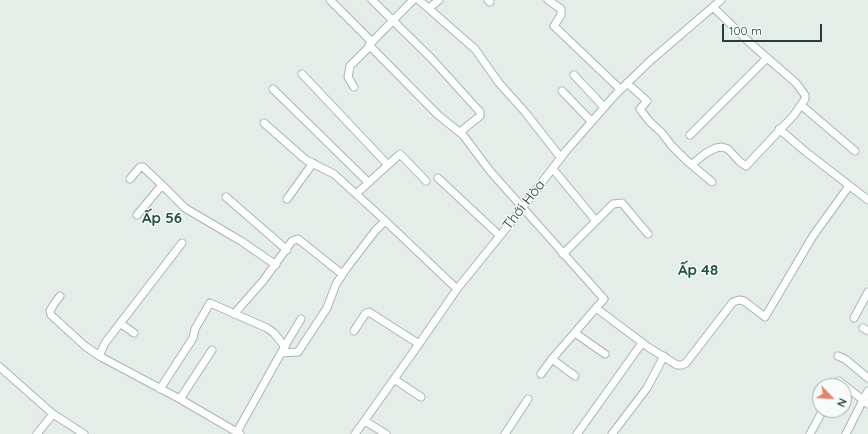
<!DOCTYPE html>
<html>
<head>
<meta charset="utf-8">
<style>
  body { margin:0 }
  #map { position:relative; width:868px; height:434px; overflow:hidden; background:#e5ede9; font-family:Quicksand,sans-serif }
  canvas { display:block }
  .north { position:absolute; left:812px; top:378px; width:40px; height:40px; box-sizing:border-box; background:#f6faf8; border:1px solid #a2afaa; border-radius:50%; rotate:115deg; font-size:11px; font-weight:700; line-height:16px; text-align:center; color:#253e36 }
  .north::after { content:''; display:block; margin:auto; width:14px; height:18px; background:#ea8167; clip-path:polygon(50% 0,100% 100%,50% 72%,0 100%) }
  .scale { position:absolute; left:722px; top:24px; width:100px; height:18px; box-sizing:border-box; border:2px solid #253e36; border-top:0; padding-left:5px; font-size:12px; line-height:14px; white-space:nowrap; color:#253e36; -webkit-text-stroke:3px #f6faf8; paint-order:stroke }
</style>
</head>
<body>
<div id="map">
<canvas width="868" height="434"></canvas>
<div class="north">N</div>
<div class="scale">100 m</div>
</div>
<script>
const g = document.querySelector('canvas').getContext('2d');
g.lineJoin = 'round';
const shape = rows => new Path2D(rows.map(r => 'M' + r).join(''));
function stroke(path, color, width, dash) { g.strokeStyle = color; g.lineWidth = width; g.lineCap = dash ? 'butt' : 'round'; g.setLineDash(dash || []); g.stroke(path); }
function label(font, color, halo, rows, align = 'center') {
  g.font = font + ' Quicksand,sans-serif'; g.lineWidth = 3; g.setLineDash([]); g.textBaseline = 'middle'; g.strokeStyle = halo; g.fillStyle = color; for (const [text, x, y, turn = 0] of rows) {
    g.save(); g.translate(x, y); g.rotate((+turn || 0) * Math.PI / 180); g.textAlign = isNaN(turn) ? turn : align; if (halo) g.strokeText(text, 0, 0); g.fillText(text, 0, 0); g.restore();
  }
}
const minor = shape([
  [330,0,372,42],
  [372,0,432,59,480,112,480,116,460,132],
  [413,0,369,45,438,115,463,135,490,171,604,299,596,308,648,347,677,365,682,365,686,363,733,302,739,300,744,301,765,317,813,236,849,186],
  [419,0,475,49,499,83,525,112,561,158],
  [488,0,490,2],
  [548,0,561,9,561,15,554,26,620,89],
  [429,8,439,0],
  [302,74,388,165],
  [574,75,604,107],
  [627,83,647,101,640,109,649,121,662,133,671,145,687,161,712,182],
  [354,87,348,77,350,66,370,46],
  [273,89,368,182],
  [562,91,591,121],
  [801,105,855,151],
  [264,123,306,160,334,174,378,214,457,289],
  [779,129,806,152,868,200],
  [690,135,767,58],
  [692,164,706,153,716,148,722,147,728,149,740,162,746,166,794,115,805,99,805,95,796,83,750,43,713,7],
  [553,169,596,221],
  [438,178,500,236],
  [130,179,140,167,143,167,162,185],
  [356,194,400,154,426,181],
  [226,197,287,250],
  [287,199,313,163],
  [137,215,162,185,185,208,241,241,276,265],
  [182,243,105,343,100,354,101,357,180,399,240,434],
  [563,254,613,204,622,203,648,234],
  [60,296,54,304,50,311,51,315,85,346,101,357],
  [234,314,263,281,292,241,298,239,342,274],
  [854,318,868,292],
  [120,323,134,333],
  [863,328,868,331],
  [354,331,365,314,369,312,419,344],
  [575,333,605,354],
  [283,349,301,319],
  [838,356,845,359,868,378],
  [0,367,53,414,84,434],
  [541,374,552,359],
  [575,376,552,359,596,308],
  [394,379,421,397],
  [836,386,839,381,863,400,868,391],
  [160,389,193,338,195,329,210,303,267,328,274,333,285,347],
  [180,399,212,350],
  [365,421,386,434],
  [237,432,281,353,298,352,327,308,336,284,346,269,375,231,385,221],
  [37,434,53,414],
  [355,434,419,344,457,289,516,216,566,151,615,95,650,61,721,0],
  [505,434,528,399],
  [577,434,642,343],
  [612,434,647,388,664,356],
  [810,434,823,410],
  [846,434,863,400,868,404]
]);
stroke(minor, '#a8b5b0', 9);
stroke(minor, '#fff', 7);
label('14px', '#253e36', '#f6faf8', [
  ["Thới Hòa",524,205,-52]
]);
label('bold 15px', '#225042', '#f6faf8', [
  ["Ấp 56",162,218],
  ["Ấp 48",698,270]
]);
</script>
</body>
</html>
